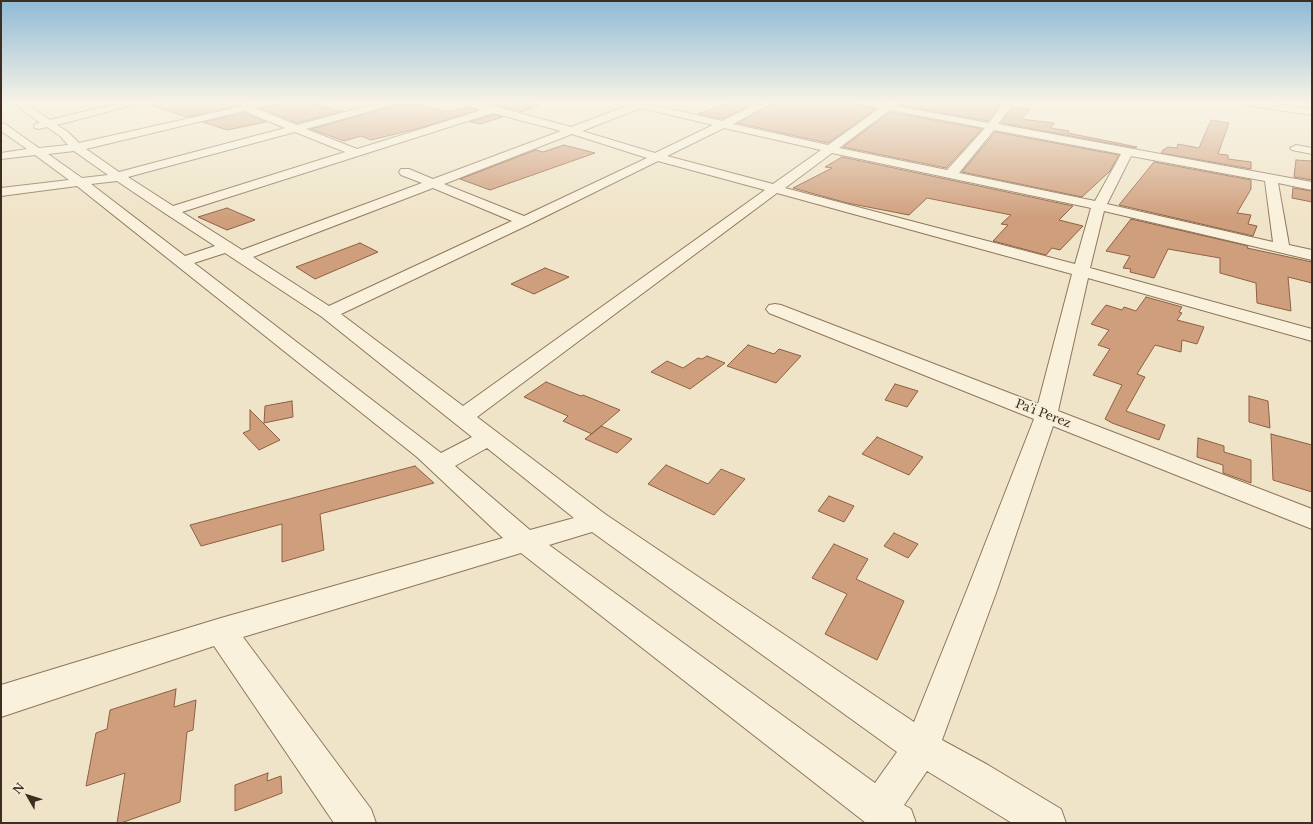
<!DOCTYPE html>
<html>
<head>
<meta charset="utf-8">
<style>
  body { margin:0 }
  #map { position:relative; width:1313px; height:824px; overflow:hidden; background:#f0e4c8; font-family:"Libre Baskerville",serif }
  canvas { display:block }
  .frame { position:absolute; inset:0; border:2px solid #3d2e20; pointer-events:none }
  .north { position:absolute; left:8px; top:776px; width:40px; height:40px; -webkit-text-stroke:3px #f7eed8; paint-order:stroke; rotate:309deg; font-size:11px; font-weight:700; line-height:16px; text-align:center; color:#3d2e20 }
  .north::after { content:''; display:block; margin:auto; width:14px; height:18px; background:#3d2e20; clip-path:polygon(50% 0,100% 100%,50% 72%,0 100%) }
</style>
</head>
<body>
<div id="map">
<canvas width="1313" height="824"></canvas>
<div class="frame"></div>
<div class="north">N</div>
</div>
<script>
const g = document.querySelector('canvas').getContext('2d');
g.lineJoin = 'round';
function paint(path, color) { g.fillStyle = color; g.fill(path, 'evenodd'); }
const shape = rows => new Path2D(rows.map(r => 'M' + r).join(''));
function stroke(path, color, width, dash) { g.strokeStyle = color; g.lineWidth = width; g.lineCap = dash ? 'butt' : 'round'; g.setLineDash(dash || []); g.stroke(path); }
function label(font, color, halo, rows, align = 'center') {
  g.font = font + ' "Libre Baskerville",serif'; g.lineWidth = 4; g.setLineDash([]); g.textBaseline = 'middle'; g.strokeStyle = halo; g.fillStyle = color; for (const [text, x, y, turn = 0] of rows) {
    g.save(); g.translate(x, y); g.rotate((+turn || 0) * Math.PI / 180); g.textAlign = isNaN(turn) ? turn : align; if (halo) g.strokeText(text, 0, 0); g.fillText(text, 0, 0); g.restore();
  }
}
const building = shape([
  [153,102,245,102,238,106,187,117,152,106,153,102],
  [290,102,310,102,336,110,344,111,297,123,260,108,290,102],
  [484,102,537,102,538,106,520,112,484,102],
  [731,102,757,102,722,119,698,114,731,102],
  [775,102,855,102,858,105,876,109,828,143,737,123,775,102],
  [901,102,978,102,996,104,999,106,988,121,899,105,901,102],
  [400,104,408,106,418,104,448,112,467,107,477,110,424,127,371,140,361,136,344,141,311,129,400,104],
  [1013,107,1031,109,1021,119,1054,123,1051,128,1069,131,1068,133,1137,147,1135,148,1001,123,1013,107],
  [890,112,982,129,946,168,843,147,890,112],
  [244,113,266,122,227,130,203,122,244,113],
  [493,115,503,117,480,124,470,122,493,115],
  [1211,120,1229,123,1218,154,1228,155,1228,159,1251,162,1251,169,1161,153,1164,149,1166,149,1167,147,1177,148,1178,144,1199,148,1211,120],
  [995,132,1119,155,1110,171,1082,197,962,172,995,132],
  [564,145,595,153,490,190,460,179,536,150,543,152,564,145],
  [842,157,1073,206,1059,220,1083,226,1060,250,1052,248,1046,255,993,241,1008,225,1001,224,1011,215,927,198,909,215,847,203,793,188,832,168,825,167,842,157],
  [1296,160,1312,161,1312,180,1294,177,1296,160],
  [1154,162,1251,180,1251,189,1237,213,1251,215,1248,224,1257,226,1253,236,1119,205,1154,162],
  [1293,188,1312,191,1312,202,1292,198,1293,188],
  [227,208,255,220,227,230,198,217,227,208],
  [1131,219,1248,246,1247,248,1312,262,1312,283,1288,277,1291,311,1257,303,1256,283,1220,273,1220,258,1168,249,1154,278,1130,272,1131,269,1123,268,1130,256,1106,251,1131,219],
  [360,243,378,252,315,279,296,267,360,243],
  [545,268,569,277,534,294,511,284,545,268],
  [1146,297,1182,307,1179,312,1182,313,1177,320,1204,327,1197,344,1182,340,1181,352,1155,345,1137,374,1145,377,1126,411,1165,425,1159,440,1112,423,1105,419,1122,385,1093,375,1110,349,1098,345,1109,330,1091,324,1106,305,1122,310,1124,307,1136,311,1146,297],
  [748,345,774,354,779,349,801,356,776,383,727,366,748,345],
  [707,356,725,363,690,389,651,372,667,361,683,368,698,358,702,359,707,356],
  [546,382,581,396,583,395,620,410,592,434,563,421,568,416,524,397,546,382],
  [895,384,918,391,907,407,885,400,895,384],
  [1249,396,1268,401,1270,428,1249,422,1249,396],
  [292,401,293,417,264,423,265,406,292,401],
  [250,410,280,440,259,450,243,433,250,430,250,410],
  [601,426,632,439,617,453,585,439,601,426],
  [1271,434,1312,445,1312,492,1273,480,1271,434],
  [877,437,923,457,909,475,862,454,877,437],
  [1198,438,1224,446,1224,452,1251,460,1251,483,1223,473,1223,465,1197,457,1198,438],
  [666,465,708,484,721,469,745,479,714,515,648,484,666,465],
  [415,466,434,483,320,514,324,550,282,562,282,524,201,546,190,525,415,466],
  [829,496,854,506,844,522,818,511,829,496],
  [894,533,918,544,908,558,884,546,894,533],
  [834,544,868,559,856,579,904,601,877,660,825,634,847,594,812,578,834,544],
  [176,689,174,707,196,700,193,730,187,732,180,802,121,823,117,823,125,773,86,786,96,733,107,729,110,710,176,689],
  [268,773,267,781,281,776,282,793,235,811,235,785,268,773]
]);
paint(building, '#cf9f7d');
stroke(building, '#8d5f41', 1);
const minor = shape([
  [12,102,24,102,50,120,122,102,139,102,137,104,57,125,68,132,79,143,239,107,243,104,257,102,275,102,273,104,255,108,297,125,382,102,399,102,397,104,306,129,357,149,482,110,462,104,460,102,476,102,494,106,571,127,630,105,622,102,649,102,649,104,722,121,761,102,774,102,733,124,828,145,880,108,858,104,856,102,886,104,889,102,900,102,896,106,989,123,1001,106,995,102,1008,102,1012,105,998,124,1312,182,1312,190,1278,183,1289,245,1312,250,1312,260,1104,211,1090,268,1312,329,1312,341,1088,278,1058,411,1312,509,1312,529,1053,426,997,590,942,740,988,765,1061,809,1066,823,1012,823,927,771,904,805,911,809,916,823,866,823,521,553,243,637,371,809,376,823,334,823,214,646,1,717,1,685,221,618,503,538,417,457,77,186,1,196,1,188,69,180,35,155,1,159,1,153,27,149,1,131,1,123,5,124,39,148,68,145,60,136,47,127,39,129,35,128,34,126,35,124,40,123,12,102],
  [641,108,713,125,655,153,582,131,641,108],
  [890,110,985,128,947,170,839,148,890,110],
  [244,111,285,128,119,172,86,149,244,111],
  [493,113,561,131,433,179,409,169,401,169,399,172,401,175,422,183,242,250,182,212,493,113],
  [724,128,821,150,773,184,667,156,724,128],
  [994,130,1121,154,1095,201,959,173,994,130],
  [295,132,345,152,173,206,128,177,295,132],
  [572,134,647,158,524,216,444,184,572,134],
  [74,151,108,175,82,178,48,154,74,151],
  [832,153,1091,208,1075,264,785,188,832,153],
  [1131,156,1265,181,1273,242,1107,204,1131,156],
  [658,161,765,190,463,406,341,314,530,224,658,161],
  [117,181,166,214,215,246,185,256,91,184,117,181],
  [433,188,512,221,329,306,253,257,433,188],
  [777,193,1072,274,1038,404,781,305,775,304,769,305,766,309,769,313,1034,419,967,590,914,722,605,514,477,417,777,193],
  [225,253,322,317,472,437,441,453,194,263,225,253],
  [487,448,574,518,530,530,455,466,487,448],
  [592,532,897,752,875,783,549,545,592,532],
  [1239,102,1265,102,1312,109,1312,115,1244,105,1239,102],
  [1296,145,1312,148,1312,154,1292,150,1290,148,1296,145]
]);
stroke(minor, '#8d765c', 2);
paint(minor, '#faf1dc');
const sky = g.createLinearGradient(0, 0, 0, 218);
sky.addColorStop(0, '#8fbad6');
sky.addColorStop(0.47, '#f8f3e6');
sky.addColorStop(1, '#f8f3e600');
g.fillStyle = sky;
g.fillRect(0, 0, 1313, 218);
label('12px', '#3d2e20', '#f7eed8', [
  ["Pa'i Perez",1043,414,21]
]);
</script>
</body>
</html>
